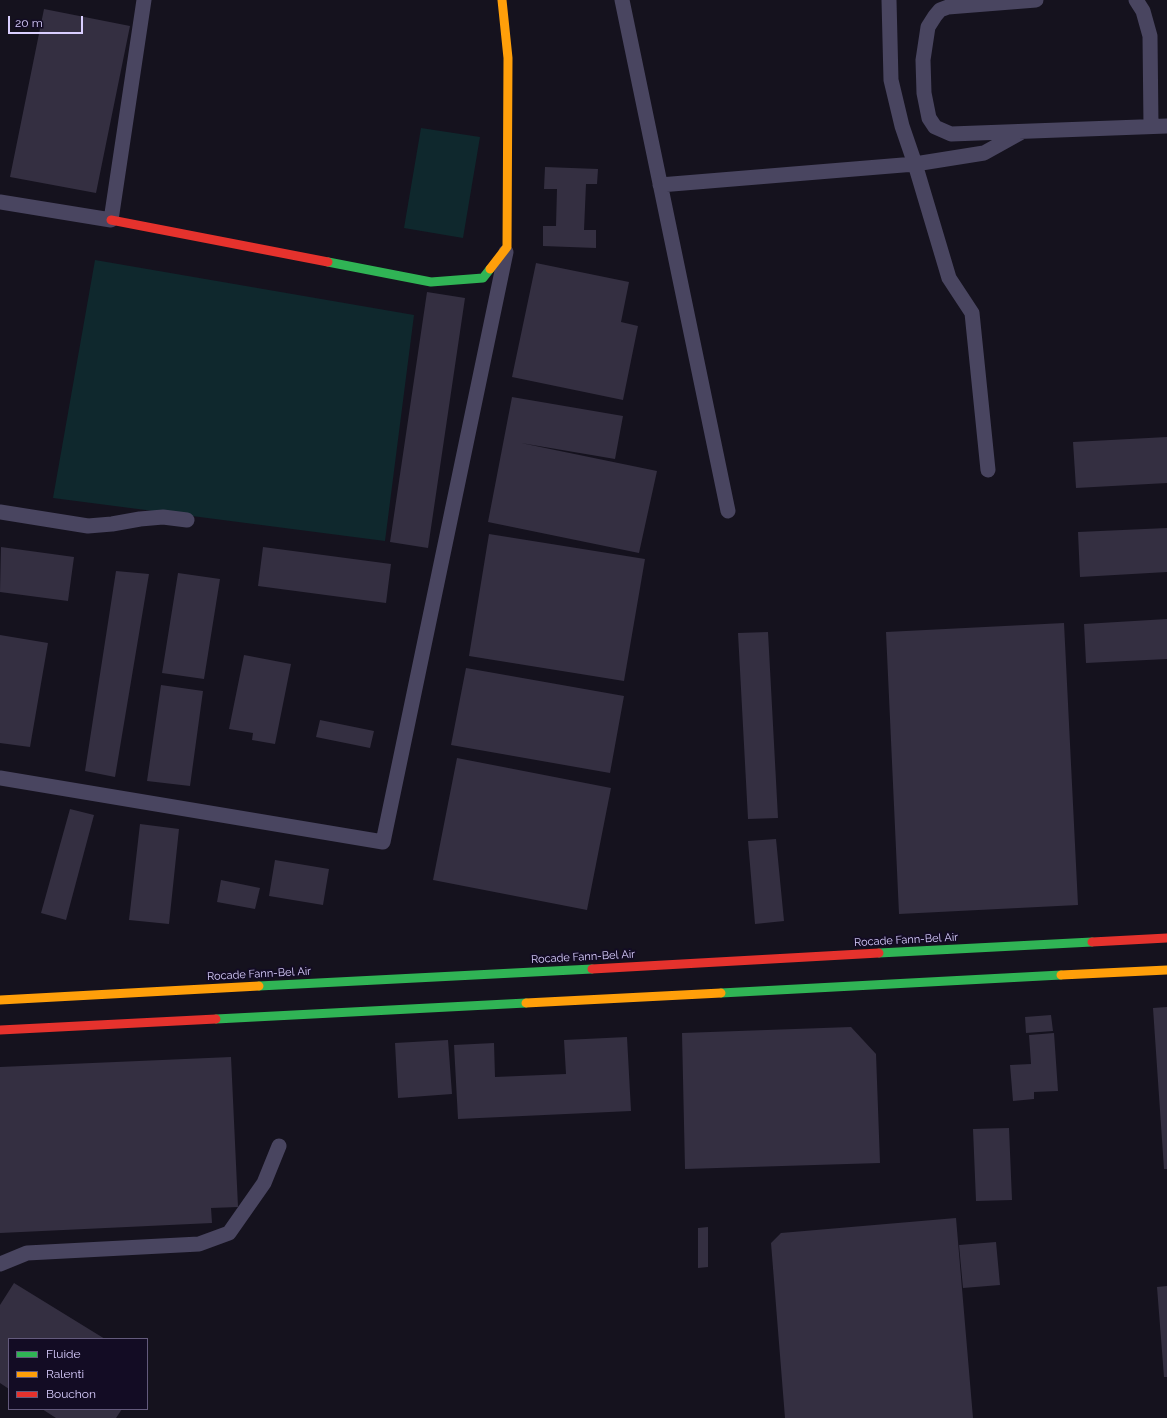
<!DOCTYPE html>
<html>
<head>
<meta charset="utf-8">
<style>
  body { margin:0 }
  #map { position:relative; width:1167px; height:1418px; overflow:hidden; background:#15121e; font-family:Raleway,sans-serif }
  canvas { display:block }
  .legend { position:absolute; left:8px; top:1338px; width:140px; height:72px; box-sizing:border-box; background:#130c24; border:1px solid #635a7c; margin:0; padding:5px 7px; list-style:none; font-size:12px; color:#dacfff }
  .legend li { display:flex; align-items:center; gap:8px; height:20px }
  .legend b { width:20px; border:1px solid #635a7c }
  .scale { position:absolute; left:8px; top:16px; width:75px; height:18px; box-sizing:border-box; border:2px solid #dacfff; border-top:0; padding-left:5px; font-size:12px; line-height:14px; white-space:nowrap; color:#dacfff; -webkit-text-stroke:3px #130c24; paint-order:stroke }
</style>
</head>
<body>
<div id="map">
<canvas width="1167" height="1418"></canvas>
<ul class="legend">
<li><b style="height:5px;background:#30b455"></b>Fluide</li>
<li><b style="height:5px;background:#ff9f0a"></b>Ralenti</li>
<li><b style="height:5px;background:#e5322d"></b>Bouchon</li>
</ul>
<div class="scale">20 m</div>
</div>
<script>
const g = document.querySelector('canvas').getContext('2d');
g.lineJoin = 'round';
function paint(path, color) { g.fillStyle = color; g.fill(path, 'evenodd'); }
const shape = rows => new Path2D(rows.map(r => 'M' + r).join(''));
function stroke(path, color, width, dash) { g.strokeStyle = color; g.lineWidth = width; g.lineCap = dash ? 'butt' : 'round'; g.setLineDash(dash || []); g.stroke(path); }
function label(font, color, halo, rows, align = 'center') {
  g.font = font + ' Raleway,sans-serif'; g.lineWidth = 4; g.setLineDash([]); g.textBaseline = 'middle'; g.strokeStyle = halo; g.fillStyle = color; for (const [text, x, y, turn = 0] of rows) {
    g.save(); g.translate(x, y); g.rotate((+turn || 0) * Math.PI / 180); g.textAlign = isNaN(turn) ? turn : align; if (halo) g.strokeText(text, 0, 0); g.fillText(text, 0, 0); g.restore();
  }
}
paint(shape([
  [421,128,480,137,463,238,404,228],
  [95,260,414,315,385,541,53,498]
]), '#0f282d');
paint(shape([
  [44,9,130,26,96,193,10,177],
  [545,167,598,169,597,184,586,184,584,230,596,230,596,248,543,246,543,226,556,226,557,189,544,189],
  [536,263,629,282,621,322,638,326,623,400,512,377],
  [427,292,465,298,428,548,390,542],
  [512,397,623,416,615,459,521,443,657,471,639,553,488,522],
  [1167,437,1167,483,1076,488,1073,442],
  [1167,528,1167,572,1080,577,1078,532],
  [489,534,645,559,624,681,469,656],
  [1,547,74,557,68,601,0,592],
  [263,547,391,564,386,603,258,586],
  [116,571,149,574,115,777,85,771],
  [178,573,220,579,204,679,162,673],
  [1167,619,1167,659,1086,663,1084,624],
  [1064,623,1078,905,899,914,886,632],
  [768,632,778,818,748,819,738,633],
  [0,635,48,643,30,747,0,743],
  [244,655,291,664,275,744,252,740,253,733,229,729],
  [466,668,624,696,610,773,451,745],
  [161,685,203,691,190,786,147,781],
  [320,720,374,731,370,748,316,737],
  [457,758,611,788,587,910,433,880],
  [70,809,94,815,66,920,41,913],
  [140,824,179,829,169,924,129,920],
  [776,839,784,921,755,924,748,841],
  [275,860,329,869,323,905,269,896],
  [221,880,260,888,255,909,217,902],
  [1167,1007,1167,1169,1164,1169,1153,1008],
  [1051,1015,1053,1031,1026,1033,1025,1017],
  [851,1027,876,1054,880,1163,685,1169,682,1033],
  [1054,1033,1058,1091,1034,1092,1034,1099,1013,1101,1010,1065,1031,1064,1029,1035],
  [627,1037,631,1111,458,1119,454,1045,494,1043,495,1077,566,1074,564,1040],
  [448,1040,452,1094,398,1098,395,1043],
  [231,1057,238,1207,211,1208,212,1223,0,1233,0,1067],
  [1009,1128,1012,1200,976,1201,973,1129],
  [956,1218,973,1418,785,1418,771,1243,781,1233],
  [708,1227,708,1267,698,1268,698,1228],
  [996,1242,1000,1285,963,1288,959,1245],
  [14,1283,105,1339,9,1339,9,1389,0,1383,0,1305],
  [1167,1286,1167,1377,1164,1377,1157,1287],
  [42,1409,122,1409,116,1418,56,1418]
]), '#342f41');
stroke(shape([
  [622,0,728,511],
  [889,0,891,80,902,126,915,164,949,278,972,313,988,470],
  [1036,0,948,7,940,10,935,16,928,27,923,60,924,93,929,118,935,127,951,134,1167,126],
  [1136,0,1143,11,1150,36,1151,126],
  [660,185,915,164,984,153,1020,133],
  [0,202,111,220,144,0],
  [0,512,88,526,112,524,140,519,163,517,187,520],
  [0,778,383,842,506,252],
  [0,1264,27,1253,199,1244,229,1233,264,1183,279,1146]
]), '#494560', 15);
stroke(shape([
  [328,262,431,282,483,278,490,269],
  [879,953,1092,942],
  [259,986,592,969],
  [721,993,1061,975],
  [216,1019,526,1003]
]), '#30b455', 9);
stroke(shape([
  [490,269,507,247,508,58,502,0],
  [1061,975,1167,970],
  [0,1000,259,986],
  [526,1003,721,993]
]), '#ff9f0a', 9);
stroke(shape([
  [111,220,328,262],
  [1092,942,1167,938],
  [592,969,879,953],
  [0,1030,216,1019]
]), '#e5322d', 9);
label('11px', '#dacfff', '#130c24', [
  ["Rocade Fann-Bel Air",906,940,-3],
  ["Rocade Fann-Bel Air",583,957,-3],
  ["Rocade Fann-Bel Air",259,974,-3]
]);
</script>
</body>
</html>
